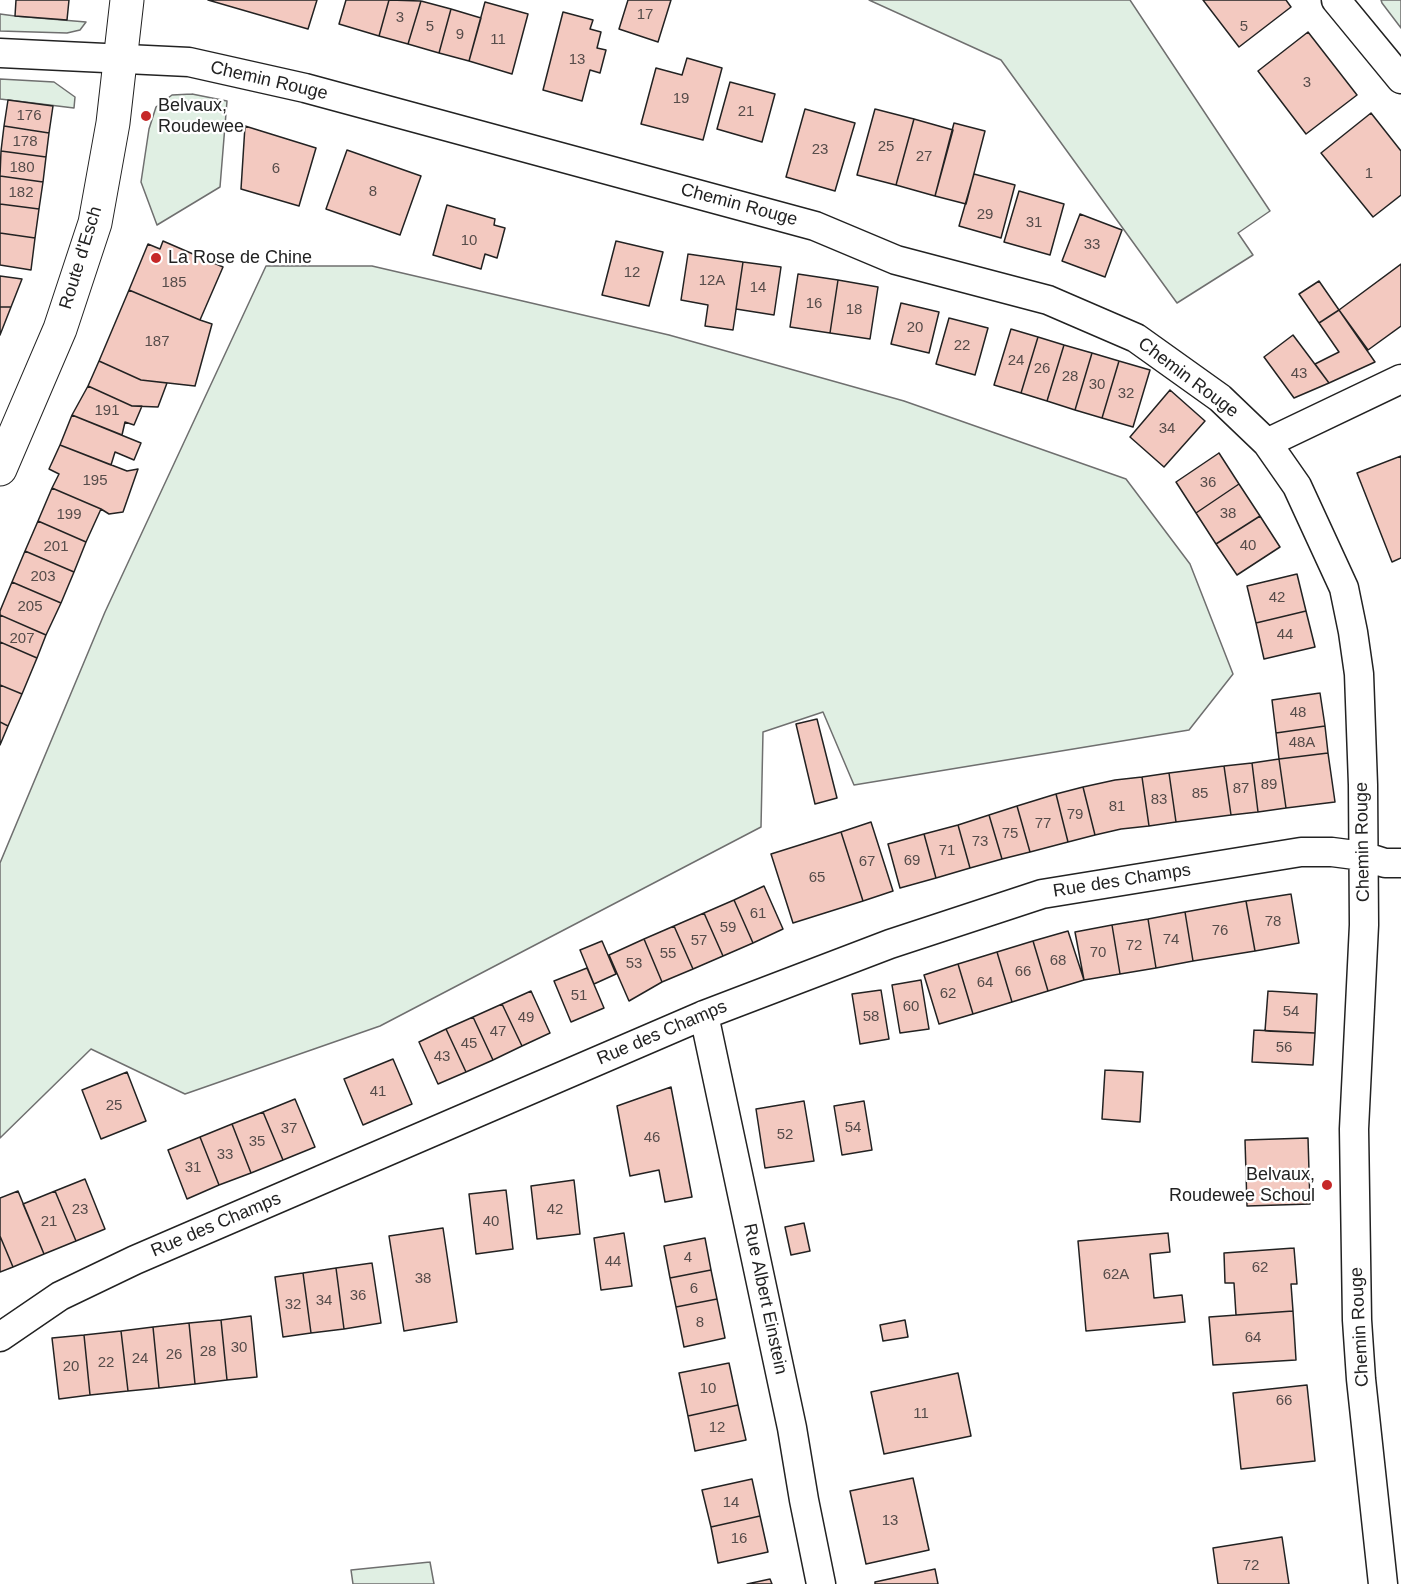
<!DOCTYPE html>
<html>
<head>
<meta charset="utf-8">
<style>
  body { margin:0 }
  canvas { display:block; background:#fff }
</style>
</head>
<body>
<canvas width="1401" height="1584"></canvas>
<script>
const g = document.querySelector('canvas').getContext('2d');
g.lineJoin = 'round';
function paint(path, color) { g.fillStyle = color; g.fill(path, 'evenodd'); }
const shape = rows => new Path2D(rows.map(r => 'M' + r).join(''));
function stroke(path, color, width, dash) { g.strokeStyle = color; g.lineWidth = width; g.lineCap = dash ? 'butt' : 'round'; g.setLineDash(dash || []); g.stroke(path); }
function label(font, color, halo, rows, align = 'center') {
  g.font = font + ' Helvetica,sans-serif'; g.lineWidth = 4.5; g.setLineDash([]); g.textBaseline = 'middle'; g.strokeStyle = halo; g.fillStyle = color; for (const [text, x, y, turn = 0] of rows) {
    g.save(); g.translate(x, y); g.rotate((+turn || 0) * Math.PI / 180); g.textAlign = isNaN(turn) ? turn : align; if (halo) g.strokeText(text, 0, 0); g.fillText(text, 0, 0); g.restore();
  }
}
const green = shape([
  [869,0,1130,0,1270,211,1238,233,1253,255,1177,303,1001,60,869,0],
  [1381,0,1401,0,1401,28,1382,3,1381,0],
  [0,14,15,16,86,22,80,30,67,33,0,31,0,14],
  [0,79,54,82,75,97,74,108,0,99,0,79],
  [192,94,227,101,220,187,157,225,141,182,149,129,156,107,172,95,192,94],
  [266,266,372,266,669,335,904,401,1126,479,1190,564,1233,674,1189,730,854,785,823,712,763,732,761,827,380,1026,185,1094,91,1049,0,1138,0,863,105,612,266,266],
  [430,1562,434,1584,353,1584,351,1570,430,1562]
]);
paint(green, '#e0efe3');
stroke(green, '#6f6f6f', 1.5);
const building = shape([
  [16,0,69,0,67,20,15,16,16,0],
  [208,0,317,0,308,29,208,0],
  [346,0,389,0,379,36,339,24,346,0],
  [389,0,421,1,408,44,379,36,389,0],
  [628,0,671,0,658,42,619,29,628,0],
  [1203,0,1286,0,1291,7,1239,47,1203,0],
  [421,1,451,9,439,53,408,44,421,1],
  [485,2,528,14,512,74,469,61,485,2],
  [451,9,481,18,469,61,439,53,451,9],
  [563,12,593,20,590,29,601,32,597,48,606,50,600,73,590,70,582,101,543,90,563,12],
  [1308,32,1357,95,1306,134,1258,71,1308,32],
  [687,58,722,68,703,140,641,124,656,68,682,75,687,58],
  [730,82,775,94,762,142,717,129,730,82],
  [8,100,53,106,49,133,4,126,8,100],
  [805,109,855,123,835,191,786,177,805,109],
  [875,109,914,119,896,185,857,175,875,109],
  [1371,113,1401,151,1401,195,1373,217,1321,153,1371,113],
  [914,119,953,130,935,196,896,185,914,119],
  [954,123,985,131,966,204,935,196,954,123],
  [4,126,49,133,46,157,1,151,4,126],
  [245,126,316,148,299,206,241,189,245,126],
  [347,150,421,176,400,235,326,209,347,150],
  [1,151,46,157,43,182,0,176,1,151],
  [974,174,1015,185,1001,238,959,226,974,174],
  [0,176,43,182,39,209,0,204,0,176],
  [1019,191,1064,204,1050,255,1004,242,1019,191],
  [0,204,39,209,35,238,0,233,0,204],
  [447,205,495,219,494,225,505,228,497,258,485,254,481,269,433,255,447,205],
  [1080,214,1122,230,1105,277,1062,261,1080,214],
  [0,233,35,238,31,270,0,265,0,233],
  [163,241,223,267,200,320,129,290,148,244,160,249,163,241],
  [616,241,663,252,649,306,602,295,616,241],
  [688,254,743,262,733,330,705,326,708,305,681,300,688,254],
  [743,262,781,267,774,315,736,309,743,262],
  [1401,264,1401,326,1368,350,1339,310,1401,264],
  [798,274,838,280,830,333,790,327,798,274],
  [0,276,22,279,11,307,0,307,0,276],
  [838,280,878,287,870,339,830,333,838,280],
  [1319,281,1339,310,1319,323,1299,294,1319,281],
  [129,290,200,320,212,324,195,386,141,380,99,361,129,290],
  [901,303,939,312,929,353,891,344,901,303],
  [0,307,11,307,0,335,0,307],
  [1339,310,1375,362,1329,383,1315,364,1339,352,1319,323,1339,310],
  [949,318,988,328,975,375,936,364,949,318],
  [1011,329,1038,337,1021,393,994,385,1011,329],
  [1293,335,1329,383,1294,398,1264,357,1293,335],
  [1038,337,1064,345,1047,401,1021,393,1038,337],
  [1064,345,1092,353,1075,410,1047,401,1064,345],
  [1092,353,1119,361,1102,418,1075,410,1092,353],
  [99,361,141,380,167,383,158,407,132,406,88,386,99,361],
  [1119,361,1150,370,1133,427,1102,418,1119,361],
  [88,386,132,406,142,406,134,425,125,422,122,435,72,415,88,386],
  [1170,390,1205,421,1164,467,1130,437,1170,390],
  [72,415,141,443,134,460,115,452,111,465,60,445,72,415],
  [60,445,127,471,138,469,123,512,109,514,101,509,52,488,59,474,49,469,60,445],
  [1219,453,1239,484,1196,513,1176,482,1219,453],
  [1401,456,1401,558,1392,562,1357,473,1401,456],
  [1239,484,1260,516,1216,544,1196,513,1239,484],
  [52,488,101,509,86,542,38,521,52,488],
  [1260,516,1280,547,1237,575,1216,544,1260,516],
  [38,521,86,542,74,572,25,551,38,521],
  [25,551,74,572,61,603,12,582,25,551],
  [1297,574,1306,611,1256,623,1247,586,1297,574],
  [12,582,61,603,46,635,0,615,0,611,12,582],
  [1306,611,1315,647,1264,659,1256,623,1306,611],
  [0,615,46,635,37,658,0,642,0,615],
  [0,642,37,658,22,694,0,685,0,642],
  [0,685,22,694,8,726,0,722,0,685],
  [1320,693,1325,726,1276,733,1272,700,1320,693],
  [817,719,837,798,815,804,796,724,817,719],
  [0,722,8,726,0,745,0,722],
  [1325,726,1328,753,1279,759,1276,733,1325,726],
  [1328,753,1335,802,1286,808,1279,759,1328,753],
  [1279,759,1286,808,1258,812,1252,763,1279,759],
  [1252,763,1258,812,1231,815,1224,766,1252,763],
  [1224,766,1231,815,1176,822,1169,773,1224,766],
  [1169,773,1176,822,1149,826,1142,777,1169,773],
  [1142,777,1149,826,1121,829,1095,835,1083,787,1115,780,1142,777],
  [1083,787,1095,835,1068,842,1056,794,1083,787],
  [1056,794,1068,842,1030,852,1017,806,1056,794],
  [1017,806,1030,852,1002,859,989,815,1017,806],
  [989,815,1002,859,970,868,958,825,989,815],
  [871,822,893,891,863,901,841,832,871,822],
  [958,825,970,868,936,878,924,834,958,825],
  [841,832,863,901,793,923,771,854,841,832],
  [924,834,936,878,900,888,888,844,924,834],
  [764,886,783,929,753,943,734,900,764,886],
  [1291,894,1299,943,1255,951,1246,901,1291,894],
  [734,900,753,943,723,956,704,913,734,900],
  [1246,901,1255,951,1193,961,1185,912,1246,901],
  [1185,912,1193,961,1156,968,1148,919,1185,912],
  [704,913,723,956,693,969,674,926,704,913],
  [1148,919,1156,968,1120,974,1112,925,1148,919],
  [1112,925,1120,974,1084,980,1075,932,1112,925],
  [674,926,693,969,662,982,644,939,674,926],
  [1068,931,1084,980,1048,991,1033,941,1068,931],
  [644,939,662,982,629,1001,609,955,644,939],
  [602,941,616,974,594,984,580,950,602,941],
  [1033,941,1048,991,1012,1002,997,952,1033,941],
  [997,952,1012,1002,973,1014,958,964,997,952],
  [958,964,973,1014,939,1024,924,975,958,964],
  [587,968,604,1008,571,1022,554,981,587,968],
  [921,980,929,1029,900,1033,892,985,921,980],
  [881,990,889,1039,860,1044,852,994,881,990],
  [531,991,550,1033,522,1046,502,1004,531,991],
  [1268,991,1317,994,1315,1033,1265,1031,1268,991],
  [502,1004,522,1046,493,1060,473,1017,502,1004],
  [473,1017,493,1060,466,1072,446,1029,473,1017],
  [446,1029,466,1072,438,1084,419,1042,446,1029],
  [1254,1030,1315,1033,1313,1065,1252,1062,1254,1030],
  [393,1059,412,1104,363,1125,344,1079,393,1059],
  [1105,1070,1143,1072,1140,1122,1102,1119,1105,1070],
  [127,1072,146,1121,101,1139,82,1090,127,1072],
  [671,1087,692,1197,665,1202,659,1170,630,1176,617,1106,671,1087],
  [295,1099,315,1147,283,1160,263,1112,295,1099],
  [804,1101,814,1161,765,1168,756,1109,804,1101],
  [864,1101,872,1150,842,1155,834,1106,864,1101],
  [263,1112,283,1160,251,1173,232,1124,263,1112],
  [232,1124,251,1173,219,1185,200,1137,232,1124],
  [200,1137,219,1185,187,1199,168,1150,200,1137],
  [1308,1138,1310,1204,1247,1206,1245,1140,1308,1138],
  [85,1179,105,1229,76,1241,55,1191,85,1179],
  [574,1180,580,1234,537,1239,531,1186,574,1180],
  [506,1190,513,1249,476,1254,469,1194,506,1190],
  [18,1191,44,1254,13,1267,0,1236,0,1198,18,1191],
  [55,1191,76,1241,44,1254,23,1204,55,1191],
  [804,1223,810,1251,791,1255,785,1227,804,1223],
  [443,1228,457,1322,404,1331,389,1236,443,1228],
  [624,1233,632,1286,601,1290,594,1238,624,1233],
  [1168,1233,1170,1252,1150,1254,1154,1298,1182,1295,1185,1322,1086,1331,1078,1241,1168,1233],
  [0,1236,13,1267,0,1272,0,1236],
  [705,1238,711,1270,670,1278,664,1246,705,1238],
  [1294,1248,1297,1284,1291,1284,1293,1311,1236,1315,1234,1283,1225,1283,1224,1253,1294,1248],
  [372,1263,381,1323,344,1329,336,1268,372,1263],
  [336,1268,344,1329,311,1333,303,1273,336,1268],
  [711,1270,717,1299,676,1307,670,1278,711,1270],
  [303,1273,311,1333,283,1337,275,1277,303,1273],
  [717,1299,725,1338,684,1347,676,1307,717,1299],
  [1293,1311,1296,1360,1213,1365,1209,1317,1293,1311],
  [251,1316,257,1377,227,1380,221,1320,251,1316],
  [221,1320,227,1380,195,1384,189,1323,221,1320],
  [905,1320,908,1337,883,1341,880,1325,905,1320],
  [189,1323,195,1384,159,1388,153,1327,189,1323],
  [153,1327,159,1388,128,1391,121,1331,153,1327],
  [121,1331,128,1391,90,1395,84,1335,121,1331],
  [84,1335,90,1395,59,1399,52,1338,84,1335],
  [729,1363,738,1405,688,1416,679,1373,729,1363],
  [958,1373,971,1436,884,1454,871,1392,958,1373],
  [1307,1385,1315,1461,1241,1469,1233,1393,1307,1385],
  [738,1405,746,1440,695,1451,688,1416,738,1405],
  [913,1478,929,1550,866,1564,850,1491,913,1478],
  [752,1479,760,1516,711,1527,702,1490,752,1479],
  [760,1516,768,1552,718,1563,711,1527,760,1516],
  [1282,1537,1289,1584,1218,1584,1213,1548,1282,1537],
  [935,1569,938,1584,875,1584,875,1582,935,1569],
  [770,1579,772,1584,747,1584,770,1579]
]);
paint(building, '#f3c9c0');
stroke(building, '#222', 1.5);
const street = shape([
  [1336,0,1401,79],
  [0,53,189,62,305,88,815,226,896,260,1048,300,1136,338,1220,398,1267,443,1297,486,1344,588,1353,632,1359,674,1363,785,1364,925,1354,1129,1357,1320,1361,1379,1383,1584],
  [1267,443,1401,379],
  [704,1015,792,1428,804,1500,821,1584],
  [0,1337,60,1296,135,1260,704,1015,890,944,1042,894,1301,852,1332,852,1363,856,1385,863,1401,863]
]);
const primary = shape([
  [0,469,60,329,95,223,113,123,127,0]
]);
stroke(street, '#222', 31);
stroke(primary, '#222', 35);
stroke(street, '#fff', 28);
stroke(primary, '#fff', 33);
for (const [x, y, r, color] of [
  [146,116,6,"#c62828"],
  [156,258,6,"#c62828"],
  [1327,1185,6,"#c62828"]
]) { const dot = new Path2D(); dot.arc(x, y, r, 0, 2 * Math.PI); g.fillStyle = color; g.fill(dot); stroke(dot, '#fff', 2); }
label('15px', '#564c4a', null, [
  ["17",645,15],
  ["3",400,18],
  ["5",430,27],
  ["5",1244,27],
  ["9",460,35],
  ["11",498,40],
  ["13",577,60],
  ["3",1307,83],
  ["19",681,99],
  ["21",746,112],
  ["176",29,116],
  ["178",25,142],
  ["25",886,147],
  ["23",820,150],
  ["27",924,157],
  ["180",22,168],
  ["6",276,169],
  ["1",1369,174],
  ["8",373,192],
  ["182",21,193],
  ["29",985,215],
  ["31",1034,223],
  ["10",469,241],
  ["33",1092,245],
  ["12",632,273],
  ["12A",712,281],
  ["185",174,283],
  ["14",758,288],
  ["16",814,304],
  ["18",854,310],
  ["20",915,328],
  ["187",157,342],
  ["22",962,346],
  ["24",1016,361],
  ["26",1042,369],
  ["43",1299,374],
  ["28",1070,377],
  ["30",1097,385],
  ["32",1126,394],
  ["191",107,411],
  ["34",1167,429],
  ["195",95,481],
  ["36",1208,483],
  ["38",1228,514],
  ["199",69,515],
  ["40",1248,546],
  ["201",56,547],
  ["203",43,577],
  ["42",1277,598],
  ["205",30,607],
  ["44",1285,635],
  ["207",22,639],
  ["48",1298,713],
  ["48A",1302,743],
  ["89",1269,785],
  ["87",1241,789],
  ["85",1200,794],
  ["83",1159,800],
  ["81",1117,807],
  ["79",1075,815],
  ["77",1043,824],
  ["75",1010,834],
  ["73",980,842],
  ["71",947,851],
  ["69",912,861],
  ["67",867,862],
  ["65",817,878],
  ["61",758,914],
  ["78",1273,922],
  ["59",728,928],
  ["76",1220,931],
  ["74",1171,940],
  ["57",699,941],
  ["72",1134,946],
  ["70",1098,953],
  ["55",668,954],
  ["68",1058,961],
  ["53",634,964],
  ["66",1023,972],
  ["64",985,983],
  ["62",948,994],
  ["51",579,996],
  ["60",911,1007],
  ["54",1291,1012],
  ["58",871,1017],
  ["49",526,1018],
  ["47",498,1032],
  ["45",469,1044],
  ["56",1284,1048],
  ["43",442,1057],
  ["41",378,1092],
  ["25",114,1106],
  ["54",853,1128],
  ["37",289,1129],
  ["52",785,1135],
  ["46",652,1138],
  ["35",257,1142],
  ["33",225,1155],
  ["31",193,1168],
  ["23",80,1210],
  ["42",555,1210],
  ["21",49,1222],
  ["40",491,1222],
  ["4",688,1258],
  ["44",613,1262],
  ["62",1260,1268],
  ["62A",1116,1275],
  ["38",423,1279],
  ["6",694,1289],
  ["36",358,1296],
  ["34",324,1301],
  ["32",293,1305],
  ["8",700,1323],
  ["64",1253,1338],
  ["30",239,1348],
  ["28",208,1352],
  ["26",174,1355],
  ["24",140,1359],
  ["22",106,1363],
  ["20",71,1367],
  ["10",708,1389],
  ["66",1284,1401],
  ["11",921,1414],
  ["12",717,1428],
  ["14",731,1503],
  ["13",890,1521],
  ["16",739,1539],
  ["72",1251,1566]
]);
label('18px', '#222', '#fff', [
  ["Chemin Rouge",269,81,13],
  ["Chemin Rouge",739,205,15],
  ["Route d'Esch",81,258,-73],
  ["Chemin Rouge",1188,378,37],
  ["Chemin Rouge",1363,842,-91],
  ["Rue des Champs",1122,881,-9],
  ["Rue des Champs",662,1033,-23],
  ["Rue des Champs",216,1225,-23],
  ["Rue Albert Einstein",765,1299,78],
  ["Chemin Rouge",1360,1327,-93]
]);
label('18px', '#222', '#fff', [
  ["Belvaux,",158,106],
  ["Roudewee",158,127],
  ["La Rose de Chine",168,258],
  ["Belvaux,",1315,1175,"right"],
  ["Roudewee Schoul",1315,1196,"right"]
], 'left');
</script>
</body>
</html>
